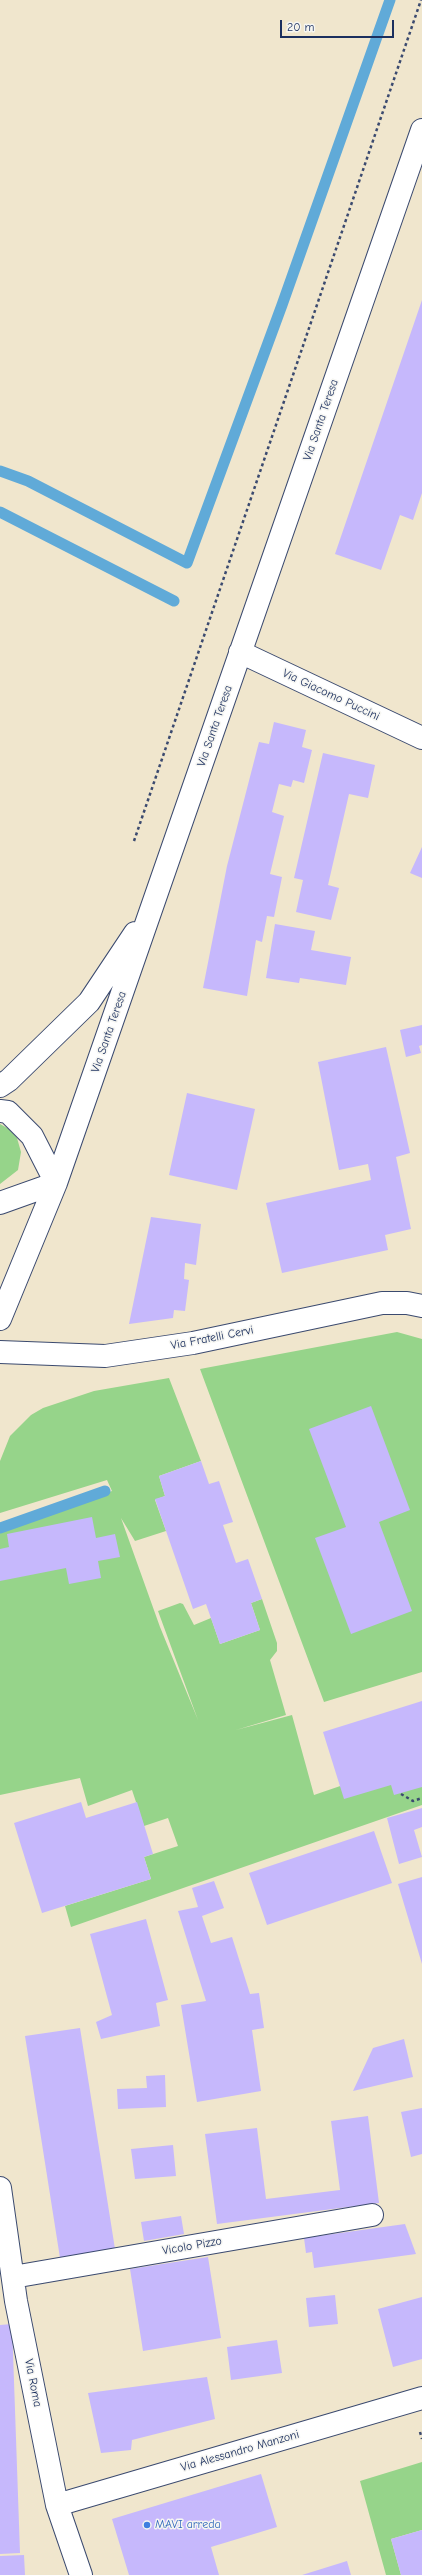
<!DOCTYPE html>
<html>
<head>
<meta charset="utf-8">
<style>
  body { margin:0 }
  #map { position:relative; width:422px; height:2575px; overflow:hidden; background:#f0e6cd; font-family:"Comic Neue",sans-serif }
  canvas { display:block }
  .scale { position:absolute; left:280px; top:20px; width:114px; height:18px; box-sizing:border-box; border:2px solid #1b2f5e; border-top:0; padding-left:5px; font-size:12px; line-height:14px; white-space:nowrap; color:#1b2f5e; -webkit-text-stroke:3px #f6f6f2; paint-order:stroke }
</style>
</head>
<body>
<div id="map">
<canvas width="422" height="2575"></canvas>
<div class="scale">20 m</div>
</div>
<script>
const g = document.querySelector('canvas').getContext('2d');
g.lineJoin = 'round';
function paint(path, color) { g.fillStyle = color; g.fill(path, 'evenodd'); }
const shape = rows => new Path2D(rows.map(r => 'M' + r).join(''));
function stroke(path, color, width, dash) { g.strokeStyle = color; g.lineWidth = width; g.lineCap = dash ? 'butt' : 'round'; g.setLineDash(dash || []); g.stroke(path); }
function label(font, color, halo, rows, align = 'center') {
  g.font = font + ' "Comic Neue",sans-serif'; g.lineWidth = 3; g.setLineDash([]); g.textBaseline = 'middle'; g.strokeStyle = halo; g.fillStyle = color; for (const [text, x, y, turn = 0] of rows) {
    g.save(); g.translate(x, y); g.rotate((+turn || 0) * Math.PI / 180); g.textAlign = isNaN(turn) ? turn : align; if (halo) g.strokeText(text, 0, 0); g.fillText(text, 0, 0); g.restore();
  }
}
paint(shape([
  [0,1124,9,1129,17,1138,21,1152,18,1170,0,1184],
  [397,1332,422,1339,422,1672,324,1702,200,1369],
  [169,1378,201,1461,159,1476,165,1496,155,1500,166,1531,135,1541,121,1518,160,1627,198,1720,158,1611,180,1603,183,1604,194,1625,211,1618,220,1644,260,1630,251,1603,262,1599,277,1643,277,1651,270,1660,286,1715,236,1730,292,1715,314,1795,422,1758,422,1805,71,1927,65,1906,151,1879,144,1857,178,1846,168,1818,144,1826,132,1790,88,1806,80,1778,0,1795,0,1530,112,1491,107,1480,0,1513,0,1461,10,1436,31,1415,43,1408,94,1391],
  [422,2462,422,2530,391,2539,401,2575,386,2575,360,2481]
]), '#96d48a');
stroke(shape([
  [0,471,28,481,187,563,282,305,390,0],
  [0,512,174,601],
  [0,1528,105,1491]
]), '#60aad8', 11);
paint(shape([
  [422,300,422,493,413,520,400,515,381,570,335,554],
  [274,722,306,730,302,747,312,750,304,783,293,780,291,787,279,784,272,812,284,816,270,874,282,877,274,917,267,916,262,942,256,940,247,996,203,988,227,866,259,742,269,744],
  [323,753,375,765,368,798,349,794,328,885,339,888,331,920,296,912,303,880,294,878],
  [422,847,422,878,410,873],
  [275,924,315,931,311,950,351,957,346,985,300,978,299,983,266,978],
  [422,1025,422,1045,419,1046,421,1053,406,1057,400,1030],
  [386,1047,410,1153,396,1157,411,1229,385,1235,388,1250,282,1273,266,1203,371,1180,368,1164,339,1170,318,1062],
  [187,1093,255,1109,237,1190,169,1175],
  [151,1217,201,1224,196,1265,185,1263,184,1279,189,1280,185,1311,174,1310,173,1318,129,1324],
  [371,1406,410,1510,379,1522,412,1611,351,1634,315,1538,346,1527,309,1429],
  [201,1461,209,1484,219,1481,233,1522,223,1525,236,1563,248,1559,262,1599,251,1603,260,1630,220,1644,206,1604,193,1609,155,1499,165,1496,159,1476],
  [92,1517,96,1538,115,1534,120,1557,98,1561,101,1578,69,1584,66,1568,0,1581,0,1549,9,1547,7,1534],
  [422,1701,422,1787,394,1795,391,1785,344,1799,323,1732],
  [81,1802,86,1818,137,1802,153,1854,144,1857,151,1879,42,1913,14,1823],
  [422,1808,422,1827,414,1830,422,1857,399,1864,387,1818],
  [374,1831,392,1883,267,1925,249,1873],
  [422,1877,422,1964,398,1884],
  [214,1881,224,1908,202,1916,211,1943,232,1937,250,1994,259,1993,264,2028,252,2030,261,2091,197,2102,181,2005,206,2001,178,1911,198,1907,192,1888],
  [146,1919,168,2000,156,2003,160,2026,101,2039,96,2022,112,2015,90,1934],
  [80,2028,115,2249,60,2258,25,2036],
  [404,2039,413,2077,353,2091,373,2048],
  [165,2075,166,2107,118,2109,117,2089,147,2088,146,2076],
  [422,2108,422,2154,411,2157,401,2112],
  [368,2116,379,2203,217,2224,205,2134,257,2128,266,2199,340,2190,331,2121],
  [173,2145,176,2176,135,2179,131,2149],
  [181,2216,184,2234,144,2241,141,2222],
  [405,2224,416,2254,314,2268,312,2252,306,2253,304,2238],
  [208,2257,221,2338,143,2351,130,2269],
  [335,2295,338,2324,309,2327,306,2298],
  [422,2297,422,2359,393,2367,378,2309],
  [12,2324,20,2553,0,2554,0,2325],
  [277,2340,282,2373,231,2380,227,2347],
  [207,2377,215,2419,132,2440,131,2450,101,2453,88,2393],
  [261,2474,277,2527,211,2547,219,2575,129,2575,112,2519],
  [422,2530,422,2575,401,2575,391,2539],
  [24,2555,25,2575,0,2575,0,2556],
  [347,2561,351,2575,302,2575]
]), '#c6b8fc');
const minor = shape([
  [240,652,422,738],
  [0,1086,9,1080,89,1002,135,933],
  [0,1111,8,1112,32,1136,56,1183],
  [0,1203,56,1183],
  [0,1319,56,1183,422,130],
  [0,1352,105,1356,193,1343,382,1303,407,1303,422,1306],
  [0,2188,16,2301,57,2505,81,2575],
  [13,2277,372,2215],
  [57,2505,422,2398]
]);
stroke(minor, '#3b4a6f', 24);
stroke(shape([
  [134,841,421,0],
  [401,1794,413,1801,422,1798],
  [420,2432,422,2439]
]), '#3b4a6f', 2.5, [3, 3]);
stroke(minor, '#fff', 22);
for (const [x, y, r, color] of [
  [147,2525,4,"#3f7fe0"]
]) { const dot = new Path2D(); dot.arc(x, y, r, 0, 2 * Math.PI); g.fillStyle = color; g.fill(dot); stroke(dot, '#f6f6f2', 1.5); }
label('12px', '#1b2f5e', '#f6f6f2', [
  ["Via Santa Teresa",321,420,-71],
  ["Via Giacomo Puccini",331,695,25],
  ["Via Santa Teresa",215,726,-71],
  ["Via Santa Teresa",109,1032,-71],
  ["Via Fratelli Cervi",212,1338,-11],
  ["Vicolo Pizzo",192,2246,-10],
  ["Via Roma",33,2383,79],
  ["Via Alessandro Manzoni",240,2451,-16]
]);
label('12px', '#366cbe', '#f6f6f2', [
  ["MAVI arreda",155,2525]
], 'left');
</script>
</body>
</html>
